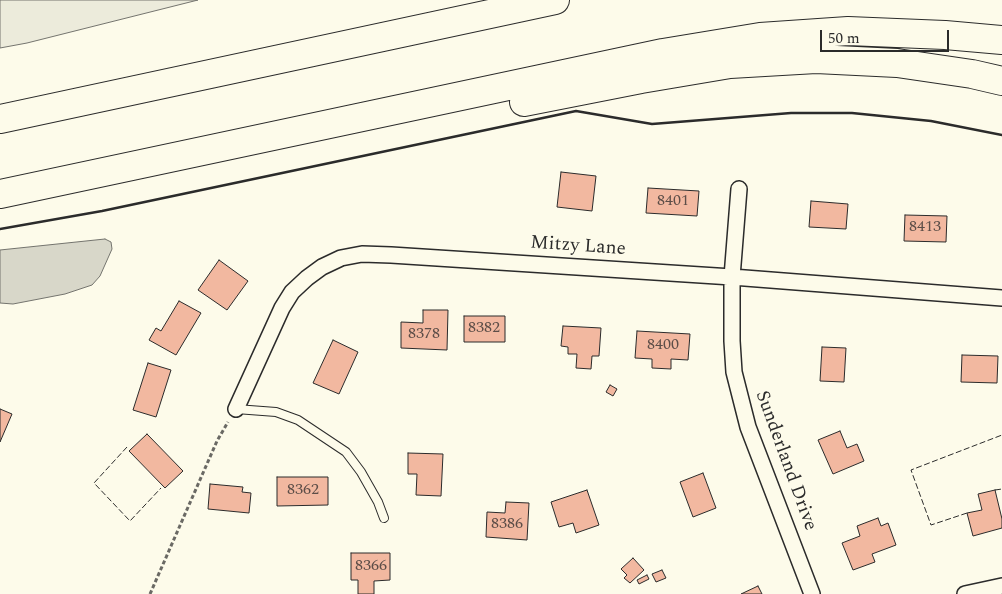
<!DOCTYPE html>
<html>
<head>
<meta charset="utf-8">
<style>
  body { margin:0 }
  #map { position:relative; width:1002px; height:594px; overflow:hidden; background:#fdfbea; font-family:Spectral,serif }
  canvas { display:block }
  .scale { position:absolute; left:820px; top:30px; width:129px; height:22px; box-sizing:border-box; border:2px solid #2b2b2b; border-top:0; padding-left:6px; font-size:15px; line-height:18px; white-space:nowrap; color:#2b2b2b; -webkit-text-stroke:4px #fdfbea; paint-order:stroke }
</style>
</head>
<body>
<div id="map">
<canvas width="1002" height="594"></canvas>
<div class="scale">50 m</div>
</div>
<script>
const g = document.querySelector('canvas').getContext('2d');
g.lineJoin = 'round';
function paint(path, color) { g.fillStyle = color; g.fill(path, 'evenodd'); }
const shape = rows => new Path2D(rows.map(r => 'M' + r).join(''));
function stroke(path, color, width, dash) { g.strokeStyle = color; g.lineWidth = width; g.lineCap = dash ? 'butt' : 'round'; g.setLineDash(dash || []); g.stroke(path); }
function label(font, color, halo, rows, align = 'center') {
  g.font = font + ' Spectral,serif'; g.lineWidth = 4; g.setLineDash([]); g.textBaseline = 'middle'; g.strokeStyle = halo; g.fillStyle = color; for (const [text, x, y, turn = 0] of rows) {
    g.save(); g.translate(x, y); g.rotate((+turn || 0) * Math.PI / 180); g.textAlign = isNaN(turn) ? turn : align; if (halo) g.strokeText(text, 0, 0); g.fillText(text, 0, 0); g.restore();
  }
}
const green = shape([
  [0,0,198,0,27,43,0,48,0,0]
]);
paint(green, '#ecebdb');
stroke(green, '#74746e', 1);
const water = shape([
  [105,239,111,242,112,249,100,276,92,285,65,294,13,304,0,303,0,250,105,239]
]);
paint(water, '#d8d7c9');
stroke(water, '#74746e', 1);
const building = shape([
  [561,172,596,176,592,211,557,207,561,172],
  [648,188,699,191,697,216,646,213,648,188],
  [811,201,848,204,846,229,809,227,811,201],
  [905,215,947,216,946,242,904,241,905,215],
  [219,260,248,281,227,310,198,290,219,260],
  [179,301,201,313,176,355,149,340,156,328,161,331,179,301],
  [423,310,448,310,447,350,401,348,401,322,423,323,423,310],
  [464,316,505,316,505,342,464,342,464,316],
  [563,326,601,328,599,356,592,356,591,369,576,368,577,354,568,354,568,347,561,346,563,326],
  [637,331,690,334,688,360,671,359,671,369,652,368,652,359,635,358,637,331],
  [333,340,358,352,339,394,313,383,333,340],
  [822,347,846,348,844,382,820,381,822,347],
  [962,355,998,356,997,383,961,382,962,355],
  [148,363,171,370,156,417,133,410,148,363],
  [610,385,617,389,613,396,606,392,610,385],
  [0,409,12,414,0,442,0,409],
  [840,431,847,448,857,444,864,461,833,474,818,440,840,431],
  [147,434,183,471,165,488,129,451,147,434],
  [408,453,443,454,441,496,416,495,417,474,408,474,408,453],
  [703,473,716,508,693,517,680,482,703,473],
  [277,477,328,477,328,505,277,506,277,477],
  [210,484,243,487,242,492,251,493,249,513,208,509,210,484],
  [587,490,599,525,576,533,573,523,559,527,551,502,587,490],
  [995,490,1002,519,1002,528,973,536,967,513,982,510,978,494,995,490],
  [506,502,529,503,527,540,486,537,487,512,505,513,506,502],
  [878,518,881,526,888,523,896,545,872,554,875,562,853,570,842,543,860,536,857,526,878,518],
  [351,553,390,553,390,580,374,581,374,594,358,594,358,580,351,580,351,553],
  [633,558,644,570,630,583,624,578,627,575,621,569,633,558],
  [662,570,666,578,656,582,652,574,662,570],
  [647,575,649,579,639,584,637,580,647,575],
  [758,586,762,594,741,594,758,586]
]);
paint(building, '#f2b8a0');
stroke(building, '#2b2b2b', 1);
const lane = shape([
  [236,409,276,412,298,420,346,452,361,472,378,502,384,518]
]);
const street = shape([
  [739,189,732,277,732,341,734,372,748,427,812,594],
  [236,409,282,308,292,292,307,278,322,267,341,258,362,254,391,255,732,277,1002,298],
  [965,594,1002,586]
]);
const highway = shape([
  [524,102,641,79,730,64,816,59,897,63,972,74,1002,81],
  [0,119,555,0],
  [0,194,663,53,760,37,848,31,945,35,1002,40]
]);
stroke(lane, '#2b2b2b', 10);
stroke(street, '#2b2b2b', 18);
stroke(highway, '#2b2b2b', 30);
stroke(shape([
  [150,594,217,441,228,422]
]), '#6a6964', 3, [4, 2.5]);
stroke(lane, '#fdfbea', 8);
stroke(street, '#fdfbea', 15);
stroke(highway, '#fdfbea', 28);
stroke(shape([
  [127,447,94,483,130,521,161,488],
  [995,490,1002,489],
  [967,513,931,525,911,470,1002,435]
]), '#2b2b2b', 1, [6, 2.5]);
stroke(shape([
  [0,229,102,211,576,111,652,124,791,113,852,113,931,121,1002,135]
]), '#2b2b2b', 2.5);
label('16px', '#5d4e48', null, [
  ["8401",673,202],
  ["8413",925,228],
  ["8382",484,329],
  ["8378",424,335],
  ["8400",663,346],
  ["8362",303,491],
  ["8386",507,525],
  ["8366",371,567]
]);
label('19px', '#2b2b2b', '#fdfbea', [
  ["Mitzy Lane",578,247,4],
  ["Sunderland Drive",785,461,70]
]);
</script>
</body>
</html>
